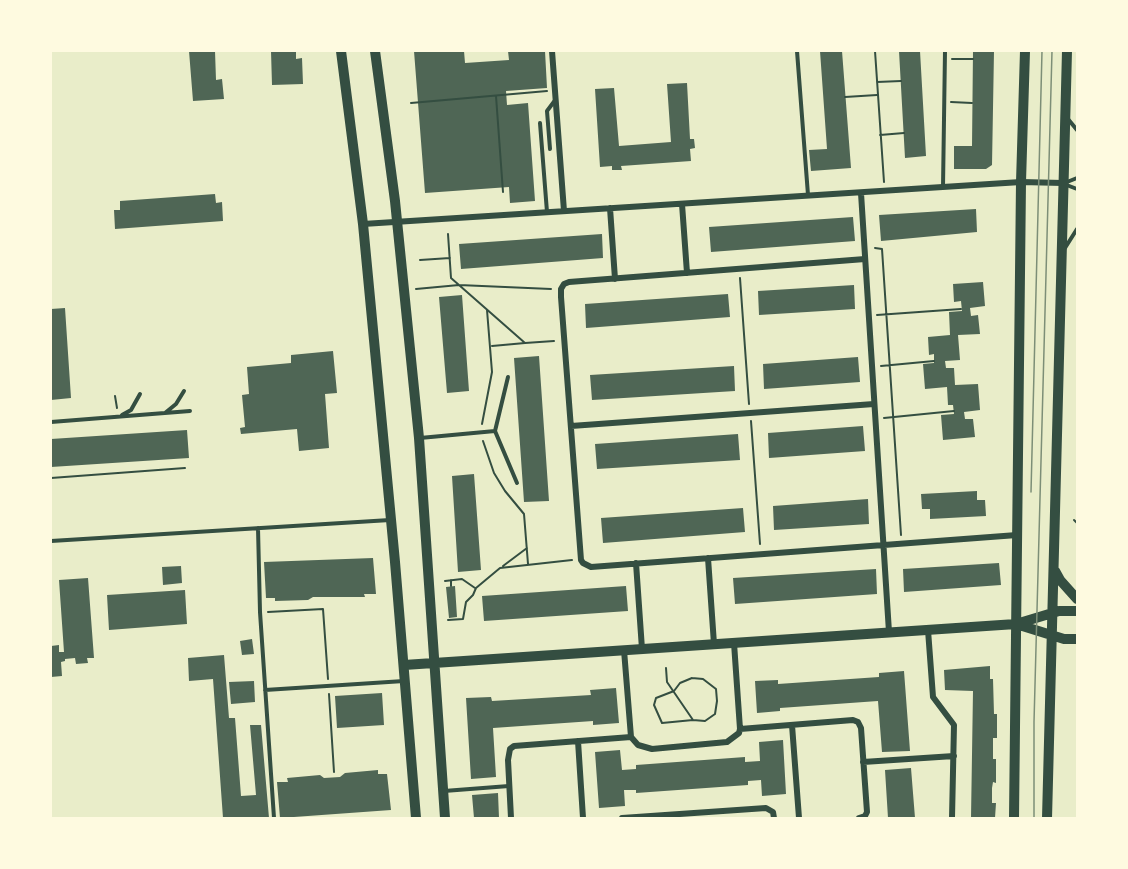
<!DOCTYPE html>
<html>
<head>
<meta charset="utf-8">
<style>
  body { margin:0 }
  #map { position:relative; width:1128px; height:869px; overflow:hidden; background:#e9edc9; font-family:Raleway,sans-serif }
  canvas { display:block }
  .frame { position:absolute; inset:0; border:52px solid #fefae0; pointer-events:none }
</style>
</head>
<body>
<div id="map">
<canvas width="1128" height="869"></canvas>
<div class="frame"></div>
</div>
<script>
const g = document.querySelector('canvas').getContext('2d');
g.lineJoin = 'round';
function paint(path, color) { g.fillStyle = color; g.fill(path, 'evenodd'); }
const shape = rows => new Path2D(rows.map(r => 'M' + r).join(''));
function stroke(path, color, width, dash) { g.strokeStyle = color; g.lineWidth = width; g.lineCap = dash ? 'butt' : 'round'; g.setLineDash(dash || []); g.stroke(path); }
paint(shape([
  [189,51,215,51,216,80,222,79,224,99,193,101],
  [271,51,296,51,296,59,302,58,303,84,272,85],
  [414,51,464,51,465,63,509,60,508,51,545,51,547,88,506,91,507,105,528,103,535,201,510,203,509,187,425,193],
  [820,51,842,51,851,168,811,171,809,150,827,149],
  [899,51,920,51,926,156,905,158],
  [973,51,994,51,992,165,986,169,954,169,954,146,972,146],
  [687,83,690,139,694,139,695,148,690,149,691,161,621,166,622,170,612,170,612,166,600,167,595,89,614,88,619,146,671,142,667,84],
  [215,194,216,203,222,202,223,221,115,229,114,210,120,210,120,201],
  [976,209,977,232,881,241,879,215],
  [853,217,855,241,711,252,709,227],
  [602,234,603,258,461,269,459,244],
  [983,282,985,306,970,308,971,316,978,315,980,334,958,335,960,360,945,361,946,368,954,368,955,385,978,384,980,410,964,412,965,419,973,419,975,437,943,440,941,415,954,414,953,405,948,405,947,387,925,389,923,364,934,363,934,354,929,355,928,337,950,335,949,312,962,311,961,301,954,302,953,284],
  [854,285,855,309,759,315,758,291],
  [728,294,730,317,586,328,585,304],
  [462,295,469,391,447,393,439,297],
  [65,308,71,398,51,400,51,309],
  [333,351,337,393,325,394,329,448,299,451,297,429,241,434,240,428,245,427,242,395,249,394,247,367,291,363,291,355],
  [539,356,549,501,524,502,514,358],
  [858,357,860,382,764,389,763,364],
  [734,366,735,391,592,400,590,375],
  [863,426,865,451,769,458,768,433],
  [187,430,189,458,51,467,51,439],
  [738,434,740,460,597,469,595,444],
  [474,474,481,570,458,572,452,476],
  [977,491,977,500,985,500,986,516,930,519,930,509,922,509,921,494],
  [868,499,869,524,774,530,773,506],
  [743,508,745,532,603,543,601,518],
  [373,558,376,594,364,594,365,597,313,597,308,600,275,601,275,598,266,598,264,562],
  [999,563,1001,585,904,592,903,569],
  [181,566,182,583,163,585,162,567],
  [876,569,877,594,735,604,733,578],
  [88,578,94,658,87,658,88,663,76,664,75,658,65,659,65,661,61,662,62,676,51,677,51,646,59,645,59,652,64,652,59,580],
  [455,586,457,617,449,618,446,587],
  [626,586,628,611,484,621,482,596],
  [185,590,187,624,109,630,107,595],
  [252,639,254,654,242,655,240,641],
  [224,655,229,718,235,718,241,796,256,795,250,725,261,725,269,818,223,818,213,679,189,681,188,658],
  [990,666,990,679,993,679,994,714,997,714,997,738,993,738,993,759,996,759,996,783,993,782,992,788,992,803,996,803,995,818,971,818,973,691,945,690,944,670],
  [904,671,910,751,882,752,878,701,780,708,780,711,757,713,755,681,778,680,778,684,879,677,879,673],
  [254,681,255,702,231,704,229,682],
  [616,688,619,723,593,725,593,721,493,728,496,777,471,779,466,698,491,697,492,701,591,695,590,690],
  [382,693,384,725,337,728,335,696],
  [783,740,786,794,762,796,761,780,748,781,748,785,636,793,636,790,624,790,625,806,599,808,595,752,620,750,622,770,636,769,636,765,745,757,745,762,760,761,759,742],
  [911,768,915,818,888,818,885,770],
  [378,770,378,774,387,774,391,810,280,818,277,782,288,782,287,778,320,775,324,778,340,777,345,773],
  [498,793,499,818,474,818,472,795]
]), '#4f6655');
stroke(shape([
  [875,51,884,182],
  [952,59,973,59],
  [877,82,901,81],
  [496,96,503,192],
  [845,97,877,95],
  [951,102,972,103],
  [411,103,547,91],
  [880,135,904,133],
  [448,234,451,278,525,343,554,341],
  [875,248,882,249,901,535],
  [420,260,450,258],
  [740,278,749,404],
  [416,289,459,285,551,289],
  [877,315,961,309],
  [492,346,525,343],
  [881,366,934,361],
  [115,396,117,408],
  [884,418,954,411],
  [751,421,760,544],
  [482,424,492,372,487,310],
  [483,441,494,473,505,491,524,514,528,564],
  [51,478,185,468],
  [1074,520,1077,523],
  [503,566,527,548],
  [445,581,462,579,475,588],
  [451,586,451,580],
  [268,612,323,609,328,679],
  [448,620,463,619,466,602,473,595,476,588,500,568,572,560],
  [666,668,667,682,693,720],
  [692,678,703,679,716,689,717,701,715,714,705,721,693,720,662,723,654,705,656,698,674,691,680,683,692,678],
  [329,694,334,772]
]), '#344e41', 2);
stroke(shape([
  [797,51,808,195],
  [1068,119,1077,130],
  [540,123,547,212],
  [550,149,547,111,556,99],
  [1067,182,1077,178],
  [1064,184,1077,189],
  [943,187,945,51],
  [1065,248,1077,229],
  [508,377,495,431,517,483],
  [165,413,176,404,184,391],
  [122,415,131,410,140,394],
  [51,422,190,411],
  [420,438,495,431],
  [258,528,260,612,274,818],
  [51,541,390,520],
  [265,690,404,681],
  [444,791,509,786]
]), '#344e41', 4);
stroke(shape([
  [552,51,564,211],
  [861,193,889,632],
  [682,204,687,273],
  [610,208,615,279],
  [363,224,1021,182,1063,183],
  [865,259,569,282,564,284,561,289,561,297,581,560,583,563,591,567,1017,535],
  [571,426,874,404],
  [708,558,714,644],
  [636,563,642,649],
  [928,630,933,697,954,725,952,818],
  [624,650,631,737,638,745,652,749,727,742,739,733,740,729,734,643],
  [792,725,799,818],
  [740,729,853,720,858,722,861,728,867,812,865,816,859,818],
  [578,741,583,818],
  [863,762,954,756],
  [511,818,508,760,510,749,514,746,631,737],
  [622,818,766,808,773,812,774,818]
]), '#344e41', 6);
stroke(shape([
  [341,51,363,224,395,562,416,818],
  [375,51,395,201,419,438,445,818],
  [1055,571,1060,580,1077,599],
  [1016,624,1064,639,1077,639],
  [404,665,1016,624,1059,611,1077,611],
  [1014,818,1021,182,1025,51],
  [1047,818,1067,51]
]), '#344e41', 10);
stroke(shape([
  [1031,492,1042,51],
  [1034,818,1034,722,1052,51]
]), '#7c8e77', 1.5);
</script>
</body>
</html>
